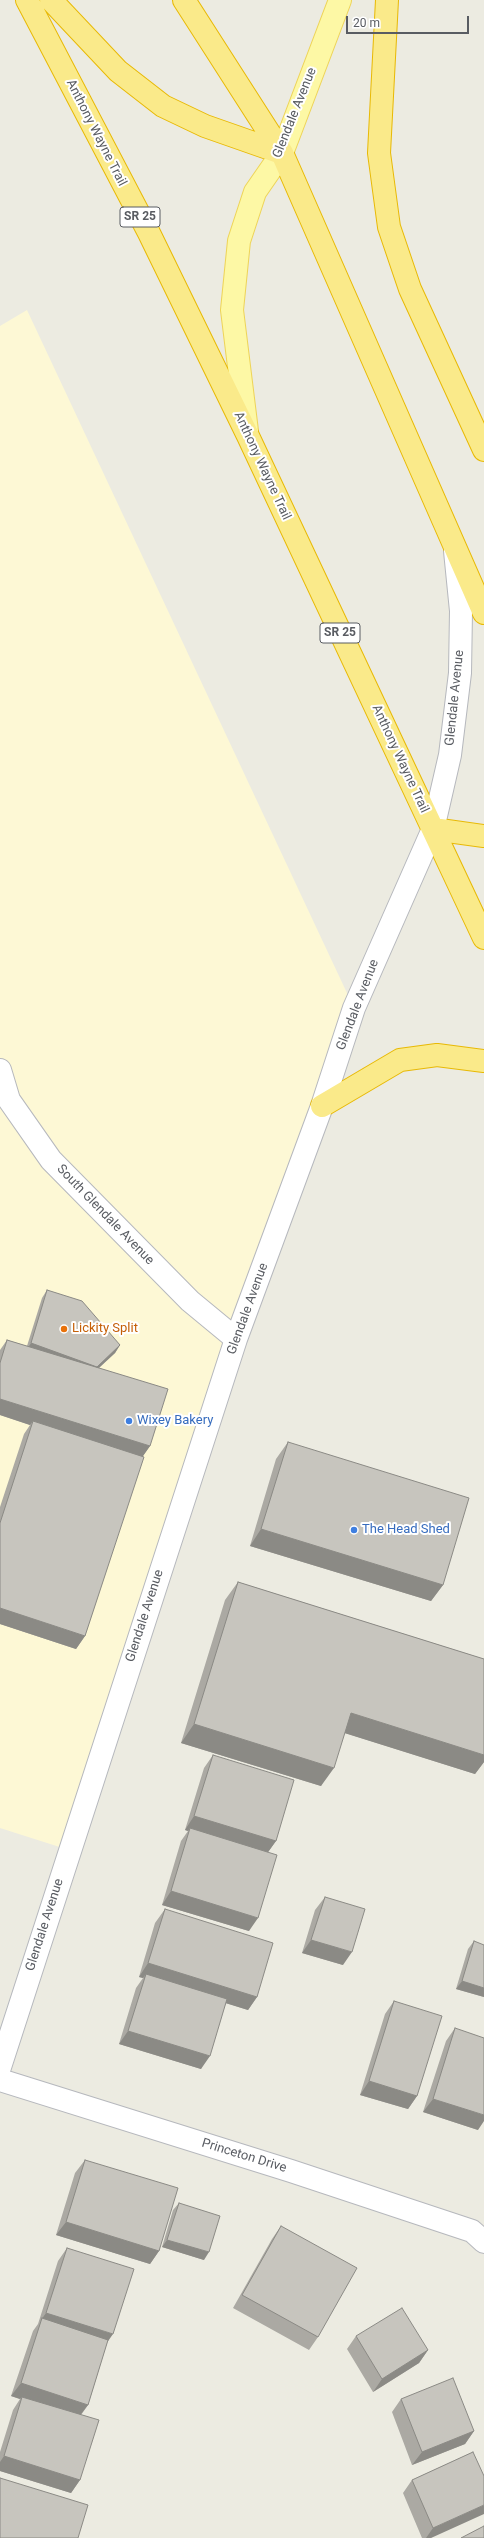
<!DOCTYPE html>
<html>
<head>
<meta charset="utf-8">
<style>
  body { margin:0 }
  #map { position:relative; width:484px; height:2538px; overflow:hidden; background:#ecebe1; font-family:Roboto,sans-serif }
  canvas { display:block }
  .scale { position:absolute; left:346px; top:16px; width:123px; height:18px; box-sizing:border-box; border:2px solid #595c62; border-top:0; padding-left:5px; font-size:12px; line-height:14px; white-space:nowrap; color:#595c62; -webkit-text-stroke:3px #fff; paint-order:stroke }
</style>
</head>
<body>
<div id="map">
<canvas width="484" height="2538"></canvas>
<div class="scale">20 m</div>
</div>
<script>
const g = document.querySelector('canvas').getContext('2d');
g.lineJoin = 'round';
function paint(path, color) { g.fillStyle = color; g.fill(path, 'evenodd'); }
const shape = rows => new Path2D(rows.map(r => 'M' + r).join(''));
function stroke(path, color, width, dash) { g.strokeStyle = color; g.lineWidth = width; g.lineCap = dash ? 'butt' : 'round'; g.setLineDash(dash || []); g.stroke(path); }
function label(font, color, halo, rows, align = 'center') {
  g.font = font + ' Roboto,sans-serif'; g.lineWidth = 4; g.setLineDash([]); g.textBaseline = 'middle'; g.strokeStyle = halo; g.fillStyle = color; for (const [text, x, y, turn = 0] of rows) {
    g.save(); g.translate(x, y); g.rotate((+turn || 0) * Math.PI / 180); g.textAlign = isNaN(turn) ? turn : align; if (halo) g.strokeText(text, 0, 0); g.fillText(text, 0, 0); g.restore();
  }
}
paint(shape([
  [27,310,354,1008,69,1850,0,1828,0,326]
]), '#fdf8d5');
const minor = shape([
  [0,1070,9,1100,51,1160,190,1301,236,1339],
  [0,2067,236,1339,322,1106,354,1008,433,829,450,755,460,673,461,611,455,551],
  [0,2080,291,2171,472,2231,484,2242]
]);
const major = shape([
  [247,431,232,310,239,241,255,192,282,153,340,0]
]);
const highway = shape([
  [27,0,149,233,248,436,484,938],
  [51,0,118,71,163,106,205,126,282,153],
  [184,0,282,153,484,613],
  [387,0,379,153,389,227,410,289,484,450],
  [433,829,484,836],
  [322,1106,400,1060,437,1055,484,1061]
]);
stroke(minor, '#b6b8bd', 24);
stroke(major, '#eed458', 24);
stroke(highway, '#e8b905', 24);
stroke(minor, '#fff', 22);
stroke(major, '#fdf8a5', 22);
stroke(highway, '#faea8a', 22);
paint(shape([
  [47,1290,120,1345,115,1353,99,1368,150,1446,142,1457,85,1636,76,1649,0,1624,0,1507,24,1434,30,1425,0,1415,0,1350,7,1340,27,1346,42,1298],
  [288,1442,443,1585,431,1601,250,1546,276,1459],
  [238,1582,484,1659,484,1762,475,1774,345,1733,321,1786,181,1743,225,1600],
  [213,1755,276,1841,268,1852,249,1931,162,1905,181,1841,188,1831,185,1830,204,1768],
  [325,1897,343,1965,302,1953,315,1910],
  [165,1909,257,1997,248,2010,226,2003,201,2069,119,2044,136,1988,143,1978,139,1977,155,1923],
  [474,1941,484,1997,456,1989,468,1949],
  [394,2001,417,2096,408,2109,360,2095,385,2014],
  [455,2028,478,2130,423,2112,446,2041],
  [85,2160,159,2251,150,2264,56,2235,75,2173],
  [179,2203,204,2260,162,2247,173,2210],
  [281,2226,318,2337,309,2350,233,2308,272,2239],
  [67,2248,107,2343,88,2405,81,2415,80,2480,71,2493,0,2471,0,2452,13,2410,20,2399,11,2396,33,2331,38,2324,58,2261],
  [356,2336,428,2350,419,2363,373,2392,347,2349],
  [401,2399,474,2431,465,2444,412,2465,392,2412],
  [473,2452,431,2538,422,2538,403,2493,412,2480]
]), '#aba9a3');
paint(shape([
  [31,1343,120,1345,115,1353,91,1375,26,1351],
  [0,1399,150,1446,141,1459,33,1421,30,1425,0,1415],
  [261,1529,443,1585,431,1601,250,1546],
  [0,1608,85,1636,76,1649,0,1624],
  [351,1713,484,1755,484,1762,475,1774,338,1731],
  [194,1724,334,1768,321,1786,181,1743],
  [194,1816,276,1841,266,1855,190,1828,188,1831,185,1830],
  [171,1891,258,1918,249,1931,162,1905],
  [311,1940,352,1952,343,1965,302,1953],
  [148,1963,257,1997,248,2010,144,1978,146,1974,143,1978,139,1977],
  [462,1981,484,1988,484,1997,456,1989],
  [128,2031,210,2056,201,2069,119,2044],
  [369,2081,417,2096,408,2109,360,2095],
  [433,2099,484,2115,484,2121,478,2130,423,2112],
  [66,2222,159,2251,150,2264,56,2235],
  [167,2240,209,2252,204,2260,162,2247],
  [46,2313,113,2334,104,2347,41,2320],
  [428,2350,419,2363,373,2392,382,2379],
  [21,2383,88,2405,78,2418,22,2397,20,2399,11,2396],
  [474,2431,465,2444,412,2465,422,2452],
  [4,2456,80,2480,71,2493,0,2471,0,2462],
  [484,2505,484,2514,431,2538,426,2538,433,2528]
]), '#8b8a85');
const building = shape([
  [47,1290,82,1301,120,1345,97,1367,31,1343,47,1290],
  [7,1340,168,1389,150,1446,0,1399,0,1363,7,1340],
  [33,1421,144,1457,85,1636,0,1608,0,1523,33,1421],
  [288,1442,469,1498,443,1585,261,1529,288,1442],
  [238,1582,484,1659,484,1755,351,1713,334,1768,194,1724,238,1582],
  [213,1755,294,1780,276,1841,194,1816,213,1755],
  [190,1828,277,1855,258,1918,171,1891,190,1828],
  [325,1897,365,1909,352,1952,311,1940,325,1897],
  [165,1909,273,1943,257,1997,148,1963,165,1909],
  [474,1941,484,1945,484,1988,462,1981,474,1941],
  [146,1974,227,1999,210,2056,128,2031,146,1974],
  [394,2001,442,2016,417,2096,369,2081,394,2001],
  [455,2028,484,2038,484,2115,433,2099,455,2028],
  [85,2160,178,2188,159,2251,66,2222,85,2160],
  [179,2203,220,2216,209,2252,167,2240,179,2203],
  [281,2226,357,2268,318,2337,242,2295,281,2226],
  [67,2248,134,2269,113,2334,46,2313,67,2248],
  [402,2308,428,2350,382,2379,356,2336,402,2308],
  [42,2318,108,2340,88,2405,21,2383,42,2318],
  [453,2378,474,2431,422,2452,401,2399,453,2378],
  [22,2397,99,2420,80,2480,4,2456,22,2397],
  [473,2452,484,2476,484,2505,433,2528,412,2480,473,2452],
  [0,2478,88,2505,78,2538,0,2538,0,2478],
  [484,2526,484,2538,461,2538,484,2526]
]);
paint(building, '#c7c5be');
stroke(building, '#8b8a85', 1);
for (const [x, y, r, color] of [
  [64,1329,4,"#e8710a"],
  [129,1421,4,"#3f7fe0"],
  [354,1530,4,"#3f7fe0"]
]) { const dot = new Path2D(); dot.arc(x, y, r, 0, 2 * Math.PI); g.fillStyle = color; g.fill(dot); stroke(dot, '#fff', 1.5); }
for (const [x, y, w] of [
  [140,217,40],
  [340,633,40]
]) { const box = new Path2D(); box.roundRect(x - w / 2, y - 10, w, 20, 3); g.fillStyle = '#fff'; g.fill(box); stroke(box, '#595c62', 1); }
label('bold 12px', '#595c62', null, [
  ["SR 25",140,217],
  ["SR 25",340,633]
]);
label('13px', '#595c62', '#fff', [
  ["Glendale Avenue",295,113,-68],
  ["Anthony Wayne Trail",96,133,63],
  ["Anthony Wayne Trail",262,466,65],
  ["Glendale Avenue",455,698,-84],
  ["Anthony Wayne Trail",400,759,65],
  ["Glendale Avenue",358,1005,-69],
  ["South Glendale Avenue",105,1215,46],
  ["Glendale Avenue",248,1309,-70],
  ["Glendale Avenue",145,1616,-72],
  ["Glendale Avenue",45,1925,-72],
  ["Princeton Drive",244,2156,17]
]);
label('13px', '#c56008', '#fff', [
  ["Lickity Split",72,1329]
], 'left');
label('13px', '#366cbe', '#fff', [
  ["Wixey Bakery",137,1421],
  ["The Head Shed",362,1530]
], 'left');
</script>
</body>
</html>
